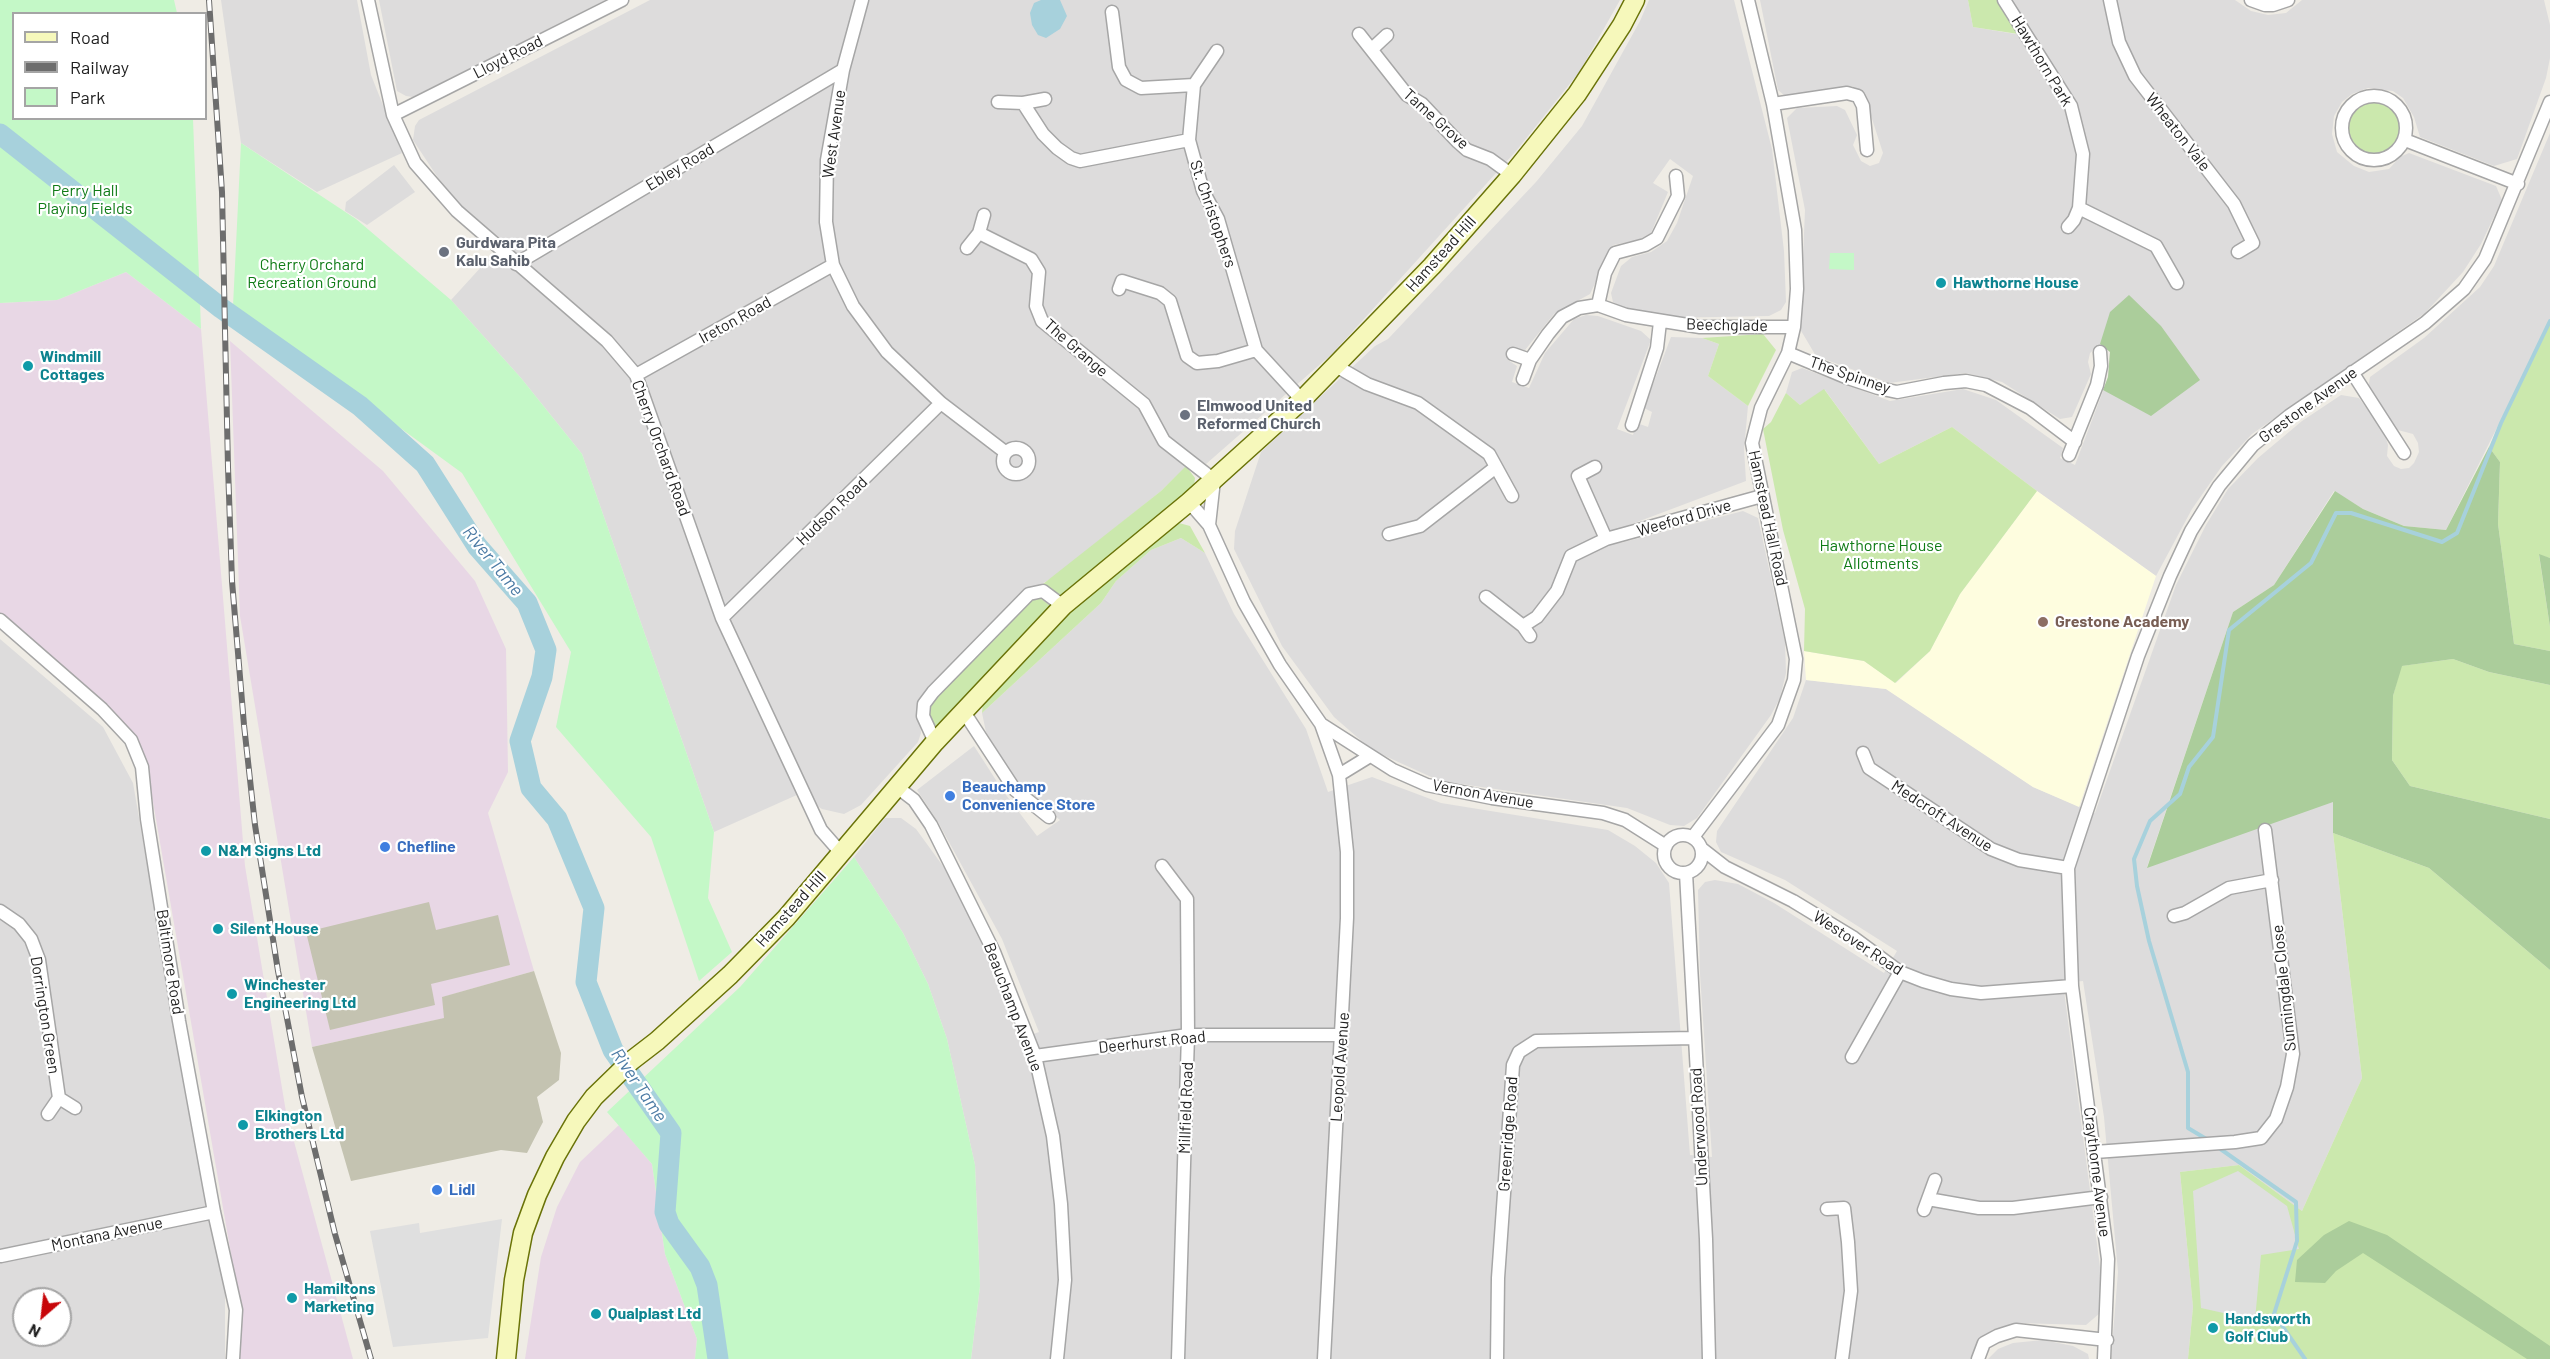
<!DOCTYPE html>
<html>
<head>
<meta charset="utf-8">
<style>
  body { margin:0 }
  #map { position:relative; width:2550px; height:1359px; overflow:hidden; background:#efece5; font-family:Barlow,sans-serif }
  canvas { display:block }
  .legend { position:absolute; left:12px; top:12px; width:195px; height:108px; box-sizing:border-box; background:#fff; border:2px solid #a5a5a5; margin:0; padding:8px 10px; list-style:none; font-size:18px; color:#1f1f1f }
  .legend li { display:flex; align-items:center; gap:12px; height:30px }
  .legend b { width:30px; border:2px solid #a5a5a5 }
  .north { position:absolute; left:12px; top:1287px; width:60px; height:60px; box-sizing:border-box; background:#fff; border:2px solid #a5a5a5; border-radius:50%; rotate:208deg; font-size:16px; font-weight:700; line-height:24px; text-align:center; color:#1f1f1f }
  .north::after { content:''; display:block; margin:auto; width:21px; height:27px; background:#c7060a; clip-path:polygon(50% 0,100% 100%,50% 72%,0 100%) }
</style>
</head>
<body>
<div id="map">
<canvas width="2550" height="1359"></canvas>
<ul class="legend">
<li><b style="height:8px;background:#f6f8bb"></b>Road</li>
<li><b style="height:8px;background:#6d6d6d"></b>Railway</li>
<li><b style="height:16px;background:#c4f8c7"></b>Park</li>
</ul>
<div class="north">N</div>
</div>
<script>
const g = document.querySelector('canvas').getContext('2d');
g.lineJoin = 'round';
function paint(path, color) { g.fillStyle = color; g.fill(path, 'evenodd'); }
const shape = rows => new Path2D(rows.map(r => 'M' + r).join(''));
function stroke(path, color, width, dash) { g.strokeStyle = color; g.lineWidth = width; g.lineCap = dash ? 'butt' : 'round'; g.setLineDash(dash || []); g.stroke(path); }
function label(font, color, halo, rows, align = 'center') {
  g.font = font + ' Barlow,sans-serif'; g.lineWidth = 4.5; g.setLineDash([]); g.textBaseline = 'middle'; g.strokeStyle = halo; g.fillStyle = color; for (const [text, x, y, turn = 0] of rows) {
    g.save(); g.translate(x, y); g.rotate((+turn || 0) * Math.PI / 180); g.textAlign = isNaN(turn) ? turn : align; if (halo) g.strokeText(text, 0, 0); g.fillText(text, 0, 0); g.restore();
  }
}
paint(shape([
  [221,0,357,0,371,75,402,153,317,192,241,143],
  [379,0,606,0,413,97,406,96,397,91],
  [650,0,1620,0,1580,71,1516,151,1333,353,1206,464,1195,458,1161,491,1054,577,1034,588,919,711,921,733,918,742,861,805,844,814,822,809,799,794,714,832,582,454,521,378,451,300,503,243,454,202,413,140,415,126,419,120],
  [1649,0,1734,0,1772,149,1784,251,1786,302,1781,310,1769,316,1661,318,1627,310,1613,302,1611,293,1621,266,1632,257,1651,252,1667,241,1677,223,1693,176,1670,159,1653,183,1668,192,1651,233,1638,240,1613,245,1590,294,1554,314,1525,350,1512,348,1508,360,1517,366,1512,382,1529,388,1545,353,1574,319,1586,315,1598,316,1641,331,1651,340,1617,429,1633,435,1637,423,1648,427,1652,412,1644,408,1671,337,1702,338,1719,344,1708,376,1748,406,1744,449,1746,481,1616,530,1620,543,1743,511,1758,518,1785,642,1786,673,1780,698,1771,715,1697,818,1684,826,1670,825,1627,808,1440,781,1372,750,1334,717,1282,646,1234,549,1235,531,1261,452,1375,346,1388,339,1536,182,1582,126,1640,21],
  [1760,0,1968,0,1973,27,2033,37,2010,0,2235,0,2251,11,2268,15,2286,13,2302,0,2544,0,2550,25,2550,58,2546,78,2517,159,2494,166,2420,137,2414,117,2403,98,2393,91,2368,88,2352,94,2342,102,2334,116,2332,134,2337,152,2354,166,2369,172,2389,169,2400,157,2409,153,2496,186,2502,200,2481,244,2463,272,2425,313,2252,434,2222,466,2192,509,2156,576,2037,491,1952,427,1879,464,1825,390,1800,405,1786,393,1792,372,1802,368,1890,401,1963,389,1996,400,2063,448,2060,458,2075,465,2108,378,2110,352,2100,344,2090,353,2088,362,2091,374,2072,417,2060,419,2002,382,1966,373,1889,383,1816,356,1800,329,1805,210,1787,118,1797,108,1837,106,1845,110,1857,135,1853,145,1861,161,1870,166,1879,163,1883,153,1864,94,1852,86,1785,96,1778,90],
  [2550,133,2550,321,2446,530,2404,526,2363,509,2334,491,2274,585,2233,612,2147,867,2333,801,2333,833,2362,1078,2302,1211,2239,1165,2180,1172,2193,1307,2188,1359,2111,1359,2118,1272,2104,1117,2083,981,2063,983,2100,1267,2100,1313,2086,1325,2018,1323,1994,1329,1986,1335,1971,1359,971,1359,980,1286,975,1165,947,1039,928,984,903,933,854,857,885,818,901,818,916,829,948,873,981,941,1019,1039,1039,1032,1002,939,938,822,917,790,974,746,1003,791,1037,836,1060,820,1016,783,986,732,982,713,1101,603,1116,581,1151,550,1181,538,1205,553,1234,614,1306,729,1328,792,1372,777,1441,803,1608,830,1635,846,1656,863,1669,883,1690,1155,1712,1157,1700,974,1698,890,1705,882,1715,880,1738,884,1774,903,1884,973,1897,951,1785,880,1721,852,1716,842,1717,831,1793,718,1806,680,1886,689,2033,787,2095,813,2176,585,2206,525,2228,489,2258,458,2302,421,2341,395,2359,398,2384,432,2388,445,2387,456,2394,466,2401,469,2409,468,2414,463,2419,452,2418,443,2413,434,2398,430,2368,388,2370,377,2424,338,2480,287,2494,266],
  [394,165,415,192,367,225,345,211,346,202],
  [0,639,103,727,133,783,203,1187,225,1278,225,1359,0,1359],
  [24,1299,60,1299,60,1335,24,1335],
  [2043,1340,2073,1346,2088,1354,2089,1359,1988,1359,1998,1349,2013,1343]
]), '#dddcdc');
paint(shape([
  [126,272,201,329,245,866,286,1112,353,1359,240,1359,241,1312,147,767,134,738,0,614,0,303,57,300],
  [230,341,383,471,475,581,506,649,508,772,488,813,534,971,443,997,445,1018,312,1047,240,616],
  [619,1125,652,1164,665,1254,697,1339,695,1359,525,1359,541,1257,557,1207,580,1162]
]), '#e8d7e5');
paint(shape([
  [2037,491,2156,576,2079,807,2033,787,1886,689,1806,680,1804,651,1864,661,1896,683,1930,651,1960,594]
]), '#fefddf');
paint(shape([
  [429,902,436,930,498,915,510,965,431,984,435,1005,330,1030,306,932],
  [534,971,561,1053,559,1080,537,1097,543,1122,527,1153,501,1150,351,1181,312,1047,444,1018,442,997]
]), '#c4c3b1');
paint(shape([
  [1968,0,1998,0,2018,34,1973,27],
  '2348 128a26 26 0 1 1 52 0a26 26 0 1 1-52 0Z',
  [2550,321,2550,558,2539,555,2550,627,2550,651,2514,644,2498,524,2500,462,2489,447],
  [1763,334,1776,350,1748,406,1708,376,1719,344,1702,338],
  [1824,389,1879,464,1952,427,2037,491,1960,594,1930,651,1895,683,1864,661,1804,651,1805,609,1783,530,1763,429,1771,422,1786,393,1800,405],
  [1186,466,1195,478,1194,486,1063,597,1043,584,1161,491],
  [1179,523,1190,526,1205,553,1181,538,1151,550,1116,581,1101,603,982,713,983,702,1078,601],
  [1040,598,1055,609,937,730,929,723,926,706,1029,599],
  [2453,659,2489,672,2550,685,2550,819,2410,786,2392,760,2393,696,2401,666],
  [2333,833,2429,868,2550,970,2550,1359,2188,1359,2193,1307,2180,1172,2239,1165,2302,1211,2362,1078]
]), '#cbe8ad');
paint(shape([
  [2129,295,2161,326,2200,380,2151,416,2103,390,2108,377,2110,352,2100,344,2110,312],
  [2489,447,2500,462,2498,524,2514,644,2550,651,2550,685,2489,672,2453,659,2402,666,2393,696,2392,760,2410,786,2550,819,2550,970,2429,868,2333,833,2333,802,2147,868,2233,612,2274,585,2335,491,2363,509,2404,526,2446,530],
  [2539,554,2550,558,2550,627],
  [2349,1221,2387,1235,2550,1346,2550,1359,2527,1359,2363,1253,2336,1271,2325,1283,2295,1282,2297,1260,2324,1235]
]), '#abcd9b');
paint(shape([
  [0,0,174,0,177,13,14,14,14,118,193,119,201,329,126,272,57,300,0,303],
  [241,143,356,219,451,300,521,378,582,454,714,832,708,898,732,952,699,981,651,837,556,727,571,652,462,473,233,306],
  [1830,253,1854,253,1854,270,1829,269],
  [854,857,903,933,928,984,947,1039,975,1165,980,1286,971,1359,695,1359,697,1339,665,1254,652,1164,607,1112,740,987]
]), '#c4f8c7');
paint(shape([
  [2238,1171,2287,1206,2299,1249,2261,1255,2255,1320,2201,1308,2193,1191],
  [502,1219,488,1338,393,1347,370,1231,419,1223,420,1233]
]), '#dfdfdf');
paint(shape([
  [1041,0,1060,0,1067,16,1060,29,1046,38,1038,35,1032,25,1030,13,1034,3]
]), '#a7d1dc');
stroke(shape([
  [2208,1140,2188,1128,2188,1072,2149,941,2137,886,2134,859,2150,821,2180,794,2189,767,2213,737,2229,630,2311,563,2336,513,2351,513,2442,542,2457,533,2501,423,2550,321],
  [2219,1148,2296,1202,2297,1241,2274,1314,2305,1359]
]), '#a7d1dc', 4);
stroke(shape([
  [0,134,221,308,360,406,425,464,477,546,527,603,546,650,542,677,520,741,531,788,557,819,594,908,586,982,613,1050,671,1133,665,1212,669,1224,700,1267,707,1285,718,1359]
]), '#a7d1dc', 21);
const minor = shape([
  [368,0,393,115,415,163,457,211,607,341,636,375,722,618,821,830,842,854],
  [862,0,843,70,827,160,826,222,833,265,853,306,887,352,941,403,1005,452],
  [2004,0,2071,106,2083,154,2079,208,2074,220,2068,227],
  [2110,0,2119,42,2135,76,2234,204,2253,243,2238,252],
  [2251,0,2265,5,2273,5,2288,0],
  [1112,12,1119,67,1126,80,1141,88,1194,85],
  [1359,34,1407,95,1422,104,1458,142,1467,150,1490,159,1512,175],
  [1372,49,1387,35],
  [1217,51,1194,85,1189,140,1203,191,1218,219,1256,350,1302,400],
  '2342 128a32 32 0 1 1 64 0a32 32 0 1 1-64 0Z',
  [998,102,1023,103,1045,99],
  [1023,103,1043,134,1057,148,1071,158,1080,161,1189,140],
  [1773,104,1847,93,1858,96,1863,106,1867,150],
  [393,115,622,0],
  [2405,140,2518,184],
  [2079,208,2156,246,2177,283],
  [979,233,1031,259,1039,272,1036,306,1042,321,1144,404,1164,441,1214,480,1209,525,1189,502],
  [967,248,979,233,984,215],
  [516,264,843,70],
  [1119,289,1122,281,1160,293,1170,301,1187,356,1197,363,1218,361,1256,350],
  [1598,305,1605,273,1615,253,1645,245,1657,238,1678,196,1676,176],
  [1788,353,1848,378,1878,388,1897,392,1944,383,1966,381,1986,385,2030,408,2075,442],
  [1513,354,1530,360],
  [1336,366,1367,384,1418,403,1489,454,1512,496],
  [2352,372,2404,453],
  [636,375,833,265],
  [1523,379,1530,360,1548,334,1562,317,1579,308,1598,305,1626,315,1700,327,1794,327],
  [1632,425,1657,348,1660,322],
  '1003 461a13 13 0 1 1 26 0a13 13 0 1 1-26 0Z',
  [2069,455,2097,385,2101,366,2100,352],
  [1595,467,1578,476,1606,539],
  [1209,525,1244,602,1280,665,1321,724,1393,770,1427,785,1492,798,1603,813,1625,820,1666,846],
  [1389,534,1420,526,1496,467],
  [1486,597,1523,626,1530,636],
  [722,618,941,403],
  [0,620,102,709,131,740,142,767,147,819,179,1021,214,1212,236,1310,233,1359],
  [1523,626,1537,617,1557,591,1571,556,1606,539,1762,496],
  [964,712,1015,790,1049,817],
  [1321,724,1339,775,1347,852,1347,918,1324,1359],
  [935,742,923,716,924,704,933,692,1029,594,1043,591,1063,606],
  [1863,753,1869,768,1991,849,2019,860,2068,868],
  [1339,775,1370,756],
  [897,787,914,800,931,825,994,952,1035,1056,1053,1136,1061,1204,1065,1280,1057,1359],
  '1664 854a19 19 0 1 1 38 0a19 19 0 1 1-38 0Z',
  [1693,837,1778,725,1794,680,1796,659,1752,443,1761,408,1788,353,1794,327,1797,289,1795,230,1773,104,1748,0],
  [1702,849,1725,867,1793,901,1854,938,1900,972,1923,981,1951,989,1981,993,2072,986],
  [1162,866,1187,899,1188,1035,1178,1359],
  [1686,873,1706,1239,1709,1359],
  [0,911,19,924,31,939,39,960,59,1098,48,1114],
  [2174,916,2185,913,2229,888,2272,880],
  [1035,1056,1188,1035,1342,1035],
  [1852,1057,1900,972],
  [59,1098,75,1108],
  [2095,1152,2235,1142,2261,1138,2276,1119,2287,1087,2293,1054,2265,830],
  [1928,1199,1979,1208,2013,1208,2101,1197],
  [1827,1209,1844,1208,1848,1242,1851,1291,1842,1359],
  [1924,1210,1935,1180],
  [1,1256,214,1212],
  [1497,1359,1498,1278,1510,1109,1513,1065,1519,1052,1536,1041,1694,1038],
  [1978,1359,1984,1343,1997,1336,2016,1330,2107,1340],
  [2104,1359,2108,1259,2072,986,2068,868,2138,656,2170,576,2191,531,2219,486,2253,445,2289,416,2425,323,2464,289,2485,259,2550,102]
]);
const secondary = shape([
  [506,1359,514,1280,523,1233,537,1195,555,1157,576,1121,594,1097,631,1061,657,1041,730,975,786,918,935,742,1063,606,1189,502,1302,400,1432,266,1512,175,1577,94,1622,25,1635,0]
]);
stroke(minor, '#a6a6a6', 15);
stroke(secondary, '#6a7308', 21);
stroke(minor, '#fff', 12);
stroke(secondary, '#f6f8bb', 18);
const rail = shape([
  [209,0,222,192,228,467,232,581,244,725,255,825,278,971,302,1097,335,1234,371,1359]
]);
stroke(rail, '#6d6d6d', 6);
stroke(rail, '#fff', 4, [11]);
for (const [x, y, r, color] of [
  [444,252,6,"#6b7280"],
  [1941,283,6,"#0f9aa8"],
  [28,366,6,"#0f9aa8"],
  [1185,415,6,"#6b7280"],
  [2043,622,6,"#8d6e63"],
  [950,796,6,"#3f7fe0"],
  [385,847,6,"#3f7fe0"],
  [206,851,6,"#0f9aa8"],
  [218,929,6,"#0f9aa8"],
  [232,994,6,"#0f9aa8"],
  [243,1125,6,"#0f9aa8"],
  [437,1190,6,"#3f7fe0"],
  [292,1298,6,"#0f9aa8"],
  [596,1314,6,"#0f9aa8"],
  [2213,1328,6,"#0f9aa8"]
]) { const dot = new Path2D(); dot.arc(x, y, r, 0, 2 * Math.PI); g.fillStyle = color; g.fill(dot); stroke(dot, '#fff', 2); }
label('16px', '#1f1f1f', '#fff', [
  ["Lloyd Road",508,57,-27],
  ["Hawthorn Park",2042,61,59],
  ["Tame Grove",1436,119,42],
  ["Wheaton Vale",2178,132,52],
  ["West Avenue",834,134,-82],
  ["Ebley Road",680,167,-31],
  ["St. Christophers",1213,214,71],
  ["Hamstead Hill",1441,254,-48],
  ["Ireton Road",735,320,-29],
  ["Beechglade",1727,325,1],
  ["The Grange",1076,348,41],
  ["The Spinney",1850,375,19],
  ["Grestone Avenue",2308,405,-36],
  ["Cherry Orchard Road",661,448,70],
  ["Hudson Road",832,511,-44],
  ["Weeford Drive",1684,518,-16],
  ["Hamstead Hall Road",1768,518,78],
  ["Vernon Avenue",1483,794,10],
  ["Medcroft Avenue",1942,816,33],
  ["Hamstead Hill",791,909,-48],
  ["Westover Road",1858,943,33],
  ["Baltimore Road",170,962,81],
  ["Sunningdale Close",2284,988,-96],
  ["Beauchamp Avenue",1013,1007,69],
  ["Dorrington Green",45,1015,81],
  ["Deerhurst Road",1152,1042,-6],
  ["Leopold Avenue",1340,1067,-86],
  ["Millfield Road",1186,1108,-88],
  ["Underwood Road",1699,1127,-93],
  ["Greenridge Road",1508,1134,-86],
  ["Craythorne Avenue",2097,1172,83],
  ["Montana Avenue",107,1234,-12]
]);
label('16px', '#0f7b16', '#fff', [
  ["Perry Hall",85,191],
  ["Playing Fields",85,209],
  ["Cherry Orchard",312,265],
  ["Recreation Ground",312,283],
  ["Hawthorne House",1881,546],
  ["Allotments",1881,564]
]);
label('bold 16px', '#5b616d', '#fff', [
  ["Gurdwara Pita",456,243],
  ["Kalu Sahib",456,261],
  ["Elmwood United",1197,406],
  ["Reformed Church",1197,424]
], 'left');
label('bold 16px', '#0d838f', '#fff', [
  ["Hawthorne House",1953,283],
  ["Windmill",40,357],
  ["Cottages",40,375],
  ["N&M Signs Ltd",218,851],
  ["Silent House",230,929],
  ["Winchester",244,985],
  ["Engineering Ltd",244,1003],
  ["Elkington",255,1116],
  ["Brothers Ltd",255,1134],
  ["Hamiltons",304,1289],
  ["Marketing",304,1307],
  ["Qualplast Ltd",608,1314],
  ["Handsworth",2225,1319],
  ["Golf Club",2225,1337]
], 'left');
label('bold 16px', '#785e54', '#fff', [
  ["Grestone Academy",2055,622]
], 'left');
label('bold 16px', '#366cbe', '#fff', [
  ["Beauchamp",962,787],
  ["Convenience Store",962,805],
  ["Chefline",397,847],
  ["Lidl",449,1190]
], 'left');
label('italic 18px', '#4b7aa4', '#fff', [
  ["River Tame",493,561,51],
  ["River Tame",639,1085,56]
]);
</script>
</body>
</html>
